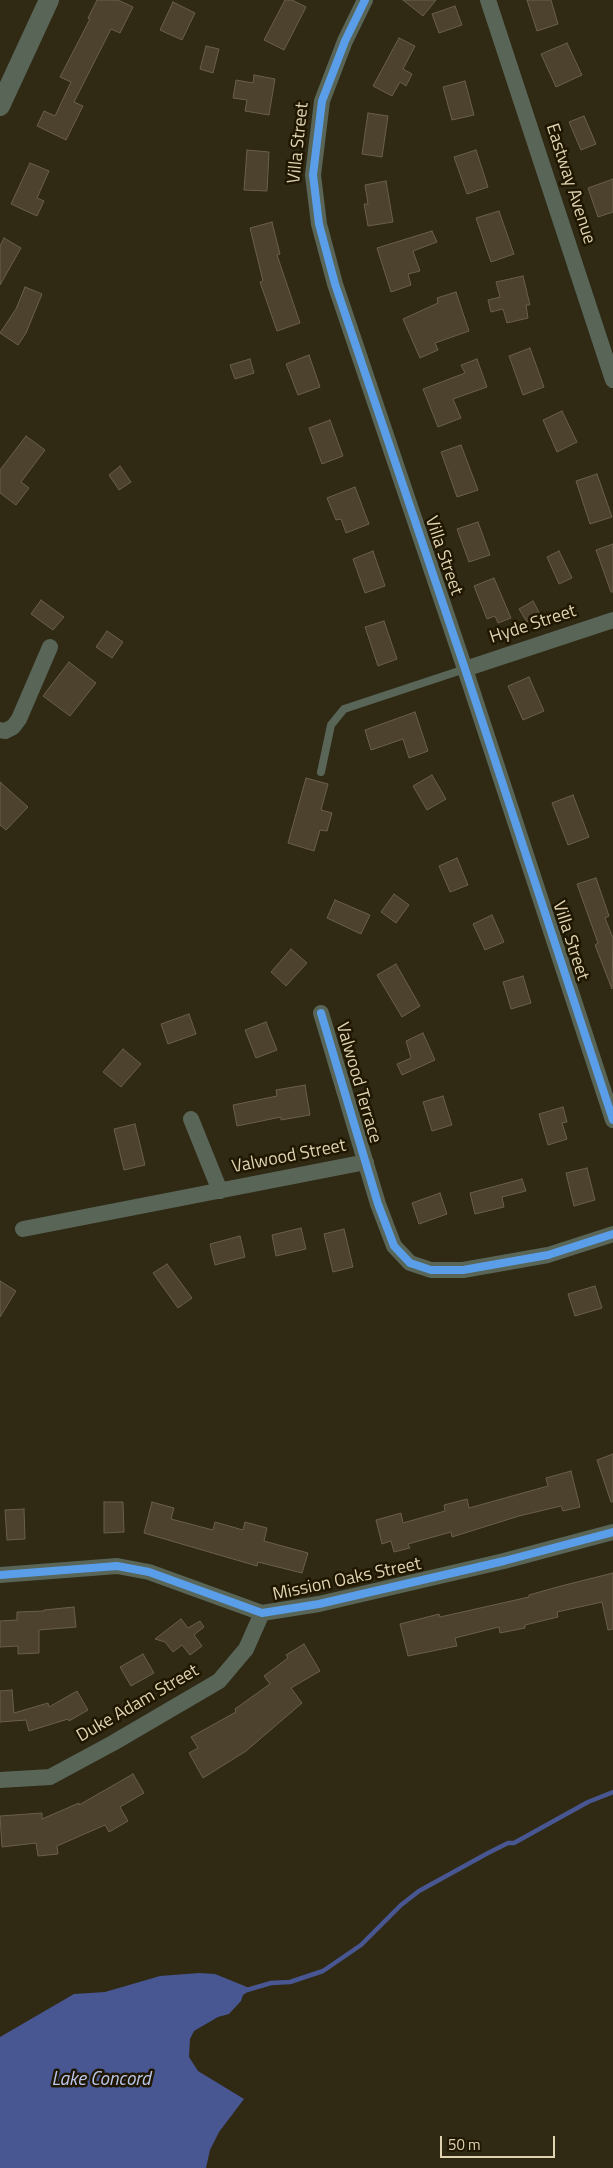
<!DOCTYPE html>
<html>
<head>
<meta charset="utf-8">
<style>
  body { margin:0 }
  #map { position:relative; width:613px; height:2168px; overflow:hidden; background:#302914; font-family:"Titillium Web",sans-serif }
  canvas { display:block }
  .scale { position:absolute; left:440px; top:2136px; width:115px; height:22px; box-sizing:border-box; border:2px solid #dfd3b2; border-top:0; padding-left:6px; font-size:15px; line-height:18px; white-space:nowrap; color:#dfd3b2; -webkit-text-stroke:4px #201700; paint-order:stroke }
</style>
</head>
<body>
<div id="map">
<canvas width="613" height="2168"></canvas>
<div class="scale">50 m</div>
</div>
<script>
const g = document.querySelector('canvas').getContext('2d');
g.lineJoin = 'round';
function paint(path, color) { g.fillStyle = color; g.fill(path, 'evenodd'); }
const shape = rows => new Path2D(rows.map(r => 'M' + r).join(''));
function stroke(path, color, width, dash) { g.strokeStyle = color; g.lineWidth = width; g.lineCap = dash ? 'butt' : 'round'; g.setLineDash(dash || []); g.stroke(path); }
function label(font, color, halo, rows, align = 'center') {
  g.font = font + ' "Titillium Web",sans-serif'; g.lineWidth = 5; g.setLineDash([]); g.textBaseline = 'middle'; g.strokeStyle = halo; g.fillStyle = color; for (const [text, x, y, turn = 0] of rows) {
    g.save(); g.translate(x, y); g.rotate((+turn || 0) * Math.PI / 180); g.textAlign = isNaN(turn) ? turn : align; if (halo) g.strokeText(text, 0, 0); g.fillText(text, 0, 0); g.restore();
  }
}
paint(shape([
  [199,1973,215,1974,252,1989,243,1995,241,2001,229,2014,218,2017,194,2031,190,2039,189,2057,198,2071,244,2099,219,2132,210,2150,206,2168,0,2168,0,2037,74,1994,105,1992,160,1976]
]), '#485691');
stroke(shape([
  [247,1990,271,1983,290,1982,323,1971,361,1945,401,1905,419,1891,488,1853,508,1843,514,1843,588,1802,613,1792]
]), '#485691', 4.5);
const building = shape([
  [97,0,118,0,133,7,120,33,111,29,74,102,83,106,66,140,37,126,44,111,55,116,71,82,60,77,90,19,88,18,97,0],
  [285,0,292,0,306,7,284,50,264,40,285,0],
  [403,0,436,0,423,16,403,0],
  [527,0,551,0,558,24,537,31,527,0],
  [173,2,195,13,182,40,160,30,173,2],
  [455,6,462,25,439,33,432,14,455,6],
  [399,38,415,46,403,69,412,74,406,86,400,82,392,96,373,86,399,38],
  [567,43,582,75,556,87,541,54,567,43],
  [206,46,219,49,213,73,200,69,206,46],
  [254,75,275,79,269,115,245,111,247,100,233,98,236,80,253,83,254,75],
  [465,81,474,115,452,120,443,87,465,81],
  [368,113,388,116,382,157,362,154,368,113],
  [584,116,596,144,581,150,569,122,584,116],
  [247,150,269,152,267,191,244,190,247,150],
  [476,150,488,187,467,194,454,157,476,150],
  [30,163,49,171,37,198,44,201,37,216,11,204,30,163],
  [613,179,613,212,598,217,588,188,613,179],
  [386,181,393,222,368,226,364,204,368,204,365,185,386,181],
  [499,211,514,254,491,262,476,218,499,211],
  [272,222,280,254,277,255,300,323,277,331,260,282,263,281,250,228,272,222],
  [432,231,437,242,413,251,420,271,408,274,411,285,391,292,377,248,432,231],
  [4,238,21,248,0,285,0,246,4,238],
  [523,276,530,305,526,305,528,318,507,323,503,309,491,312,488,300,500,297,496,282,523,276],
  [25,287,42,294,26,333,18,345,0,333,16,309,25,287],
  [456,292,469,331,435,343,438,350,420,358,403,319,438,303,437,298,456,292],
  [530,348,544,387,523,395,509,356,530,348],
  [309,355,320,387,298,395,286,364,309,355],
  [250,359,254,373,235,379,230,365,250,359],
  [477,359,487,387,453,399,461,418,438,427,423,389,465,373,461,365,477,359],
  [562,411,577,442,557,452,543,420,562,411],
  [330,420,343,456,322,464,309,428,330,420],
  [26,436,45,450,21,482,29,488,16,505,0,493,0,470,26,436],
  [461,445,478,490,457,497,441,452,461,445],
  [120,466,131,482,119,490,109,475,120,466],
  [597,474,612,517,590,524,576,481,597,474],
  [355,487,369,524,346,533,341,519,336,520,327,498,355,487],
  [478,522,490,555,469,562,457,529,478,522],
  [613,544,613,592,611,592,596,550,613,544],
  [373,551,385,586,365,593,353,559,373,551],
  [559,551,572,578,559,584,547,557,559,551],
  [494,578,511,618,498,623,495,616,487,619,474,586,494,578],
  [41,600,64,617,53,630,31,614,41,600],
  [533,601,540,614,527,622,519,609,533,601],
  [384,621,397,659,378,666,365,627,384,621],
  [107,631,123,642,112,658,96,647,107,631],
  [69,662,96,683,70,716,43,696,69,662],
  [529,677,544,711,523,720,508,686,529,677],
  [415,712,428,751,409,758,403,739,371,750,365,730,415,712],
  [432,775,446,799,427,810,413,786,432,775],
  [306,778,328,784,321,810,332,813,327,831,320,830,314,851,288,843,306,778],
  [0,782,28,807,6,830,0,825,0,782],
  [573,795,589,837,568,845,552,803,573,795],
  [457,858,468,885,450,892,439,866,457,858],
  [596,878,609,916,605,918,613,938,612,989,595,945,598,943,577,884,596,878],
  [394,894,409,905,396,923,381,912,394,894],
  [335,900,370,915,361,934,327,918,335,900],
  [492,915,504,942,485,950,473,924,492,915],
  [291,949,307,963,286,986,271,972,291,949],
  [396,964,420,1006,402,1017,377,975,396,964],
  [523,976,531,1003,511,1009,503,982,523,976],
  [189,1014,196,1034,168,1044,161,1024,189,1014],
  [266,1022,277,1050,256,1058,245,1030,266,1022],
  [423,1033,435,1060,402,1075,397,1064,411,1058,406,1041,423,1033],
  [123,1049,141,1064,121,1087,103,1072,123,1049],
  [305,1085,310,1115,281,1120,281,1117,237,1126,233,1105,277,1096,276,1090,305,1085],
  [443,1096,452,1125,432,1131,423,1102,443,1096],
  [563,1107,567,1122,562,1123,567,1139,548,1145,539,1114,563,1107],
  [135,1124,145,1165,124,1170,114,1129,135,1124],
  [587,1168,595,1200,574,1206,566,1173,587,1168],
  [522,1179,526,1191,502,1197,504,1207,475,1214,470,1193,522,1179],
  [440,1193,447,1214,419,1224,412,1203,440,1193],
  [301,1228,306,1249,276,1256,272,1235,301,1228],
  [344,1229,353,1267,333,1272,324,1234,344,1229],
  [240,1236,245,1257,215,1265,210,1244,240,1236],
  [167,1264,192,1298,178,1308,153,1273,167,1264],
  [0,1281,16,1291,0,1317,0,1281],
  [595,1286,602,1308,575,1316,568,1294,595,1286],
  [613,1454,613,1502,611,1502,597,1460,613,1454],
  [571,1471,580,1507,563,1511,561,1506,519,1516,452,1537,451,1532,408,1544,410,1548,394,1552,391,1541,382,1544,376,1520,401,1513,403,1523,445,1511,444,1505,467,1499,469,1508,548,1486,546,1478,571,1471],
  [104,1502,123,1502,124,1532,104,1533,104,1502],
  [152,1502,174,1508,171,1519,213,1530,215,1522,243,1530,245,1522,267,1528,264,1541,308,1553,302,1573,258,1562,257,1566,144,1533,152,1502],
  [24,1509,25,1539,7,1540,5,1510,24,1509],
  [613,1573,613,1629,608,1630,602,1602,557,1612,558,1617,525,1625,525,1628,500,1633,499,1627,455,1638,457,1646,408,1656,400,1624,439,1614,440,1617,529,1597,529,1595,561,1586,613,1573],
  [74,1607,76,1627,39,1630,39,1653,18,1654,18,1646,0,1647,0,1621,17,1620,17,1612,44,1611,44,1610,74,1607],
  [181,1619,188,1628,200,1621,204,1627,194,1635,202,1646,190,1655,182,1645,173,1652,165,1642,155,1639,181,1619],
  [304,1644,320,1671,291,1688,302,1703,246,1751,203,1778,189,1753,198,1748,191,1737,236,1712,235,1709,270,1684,264,1676,288,1658,286,1655,304,1644],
  [143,1654,154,1673,131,1686,120,1667,143,1654],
  [12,1690,14,1713,48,1703,49,1707,77,1691,88,1710,69,1721,68,1719,29,1731,26,1720,0,1722,0,1691,12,1690],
  [133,1774,144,1793,120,1807,128,1821,109,1832,105,1825,57,1846,58,1854,38,1856,36,1843,2,1847,0,1816,42,1813,42,1819,79,1803,79,1805,133,1774]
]);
paint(building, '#4d422d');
stroke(building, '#6b5f4a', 1);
stroke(shape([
  [321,772,331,725,344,709,465,669]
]), '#586557', 8);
stroke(shape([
  [365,0,345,41,322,101,313,175,319,224,335,284,465,669,613,1120],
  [488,0,613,380],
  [465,669,613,620],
  [0,730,5,731,13,727,19,719,50,647],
  [321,1013,378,1204,394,1246,410,1263,431,1270,463,1270,548,1255,613,1234],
  [191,1119,220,1191],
  [23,1229,366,1162],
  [0,1575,117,1566,149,1572,262,1613,319,1604,504,1561,613,1532],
  [0,1780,50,1777,113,1743,219,1681,246,1649,262,1613]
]), '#586557', 16);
stroke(shape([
  [0,106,49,0]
]), '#586557', 20);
stroke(shape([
  [365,0,345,41,322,101,313,175,319,224,335,284,465,669,613,1120],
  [321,1013,378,1204,394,1246,410,1263,431,1270,463,1270,548,1255,613,1234],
  [0,1575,117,1566,149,1572,262,1613,319,1604,504,1561,613,1532]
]), '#5a9eea', 8);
label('18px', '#dfd3b2', '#201700', [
  ["Villa Street",299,143,-84],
  ["Eastway Avenue",570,184,72],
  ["Villa Street",443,556,71],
  ["Hyde Street",533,625,-18],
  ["Villa Street",570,941,72],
  ["Valwood Terrace",358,1083,74],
  ["Valwood Street",289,1157,-11],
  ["Mission Oaks Street",347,1580,-12],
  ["Duke Adam Street",138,1704,-30]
]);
label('italic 19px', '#bbc7ed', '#201700', [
  ["Lake Concord",101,2080]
]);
</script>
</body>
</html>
